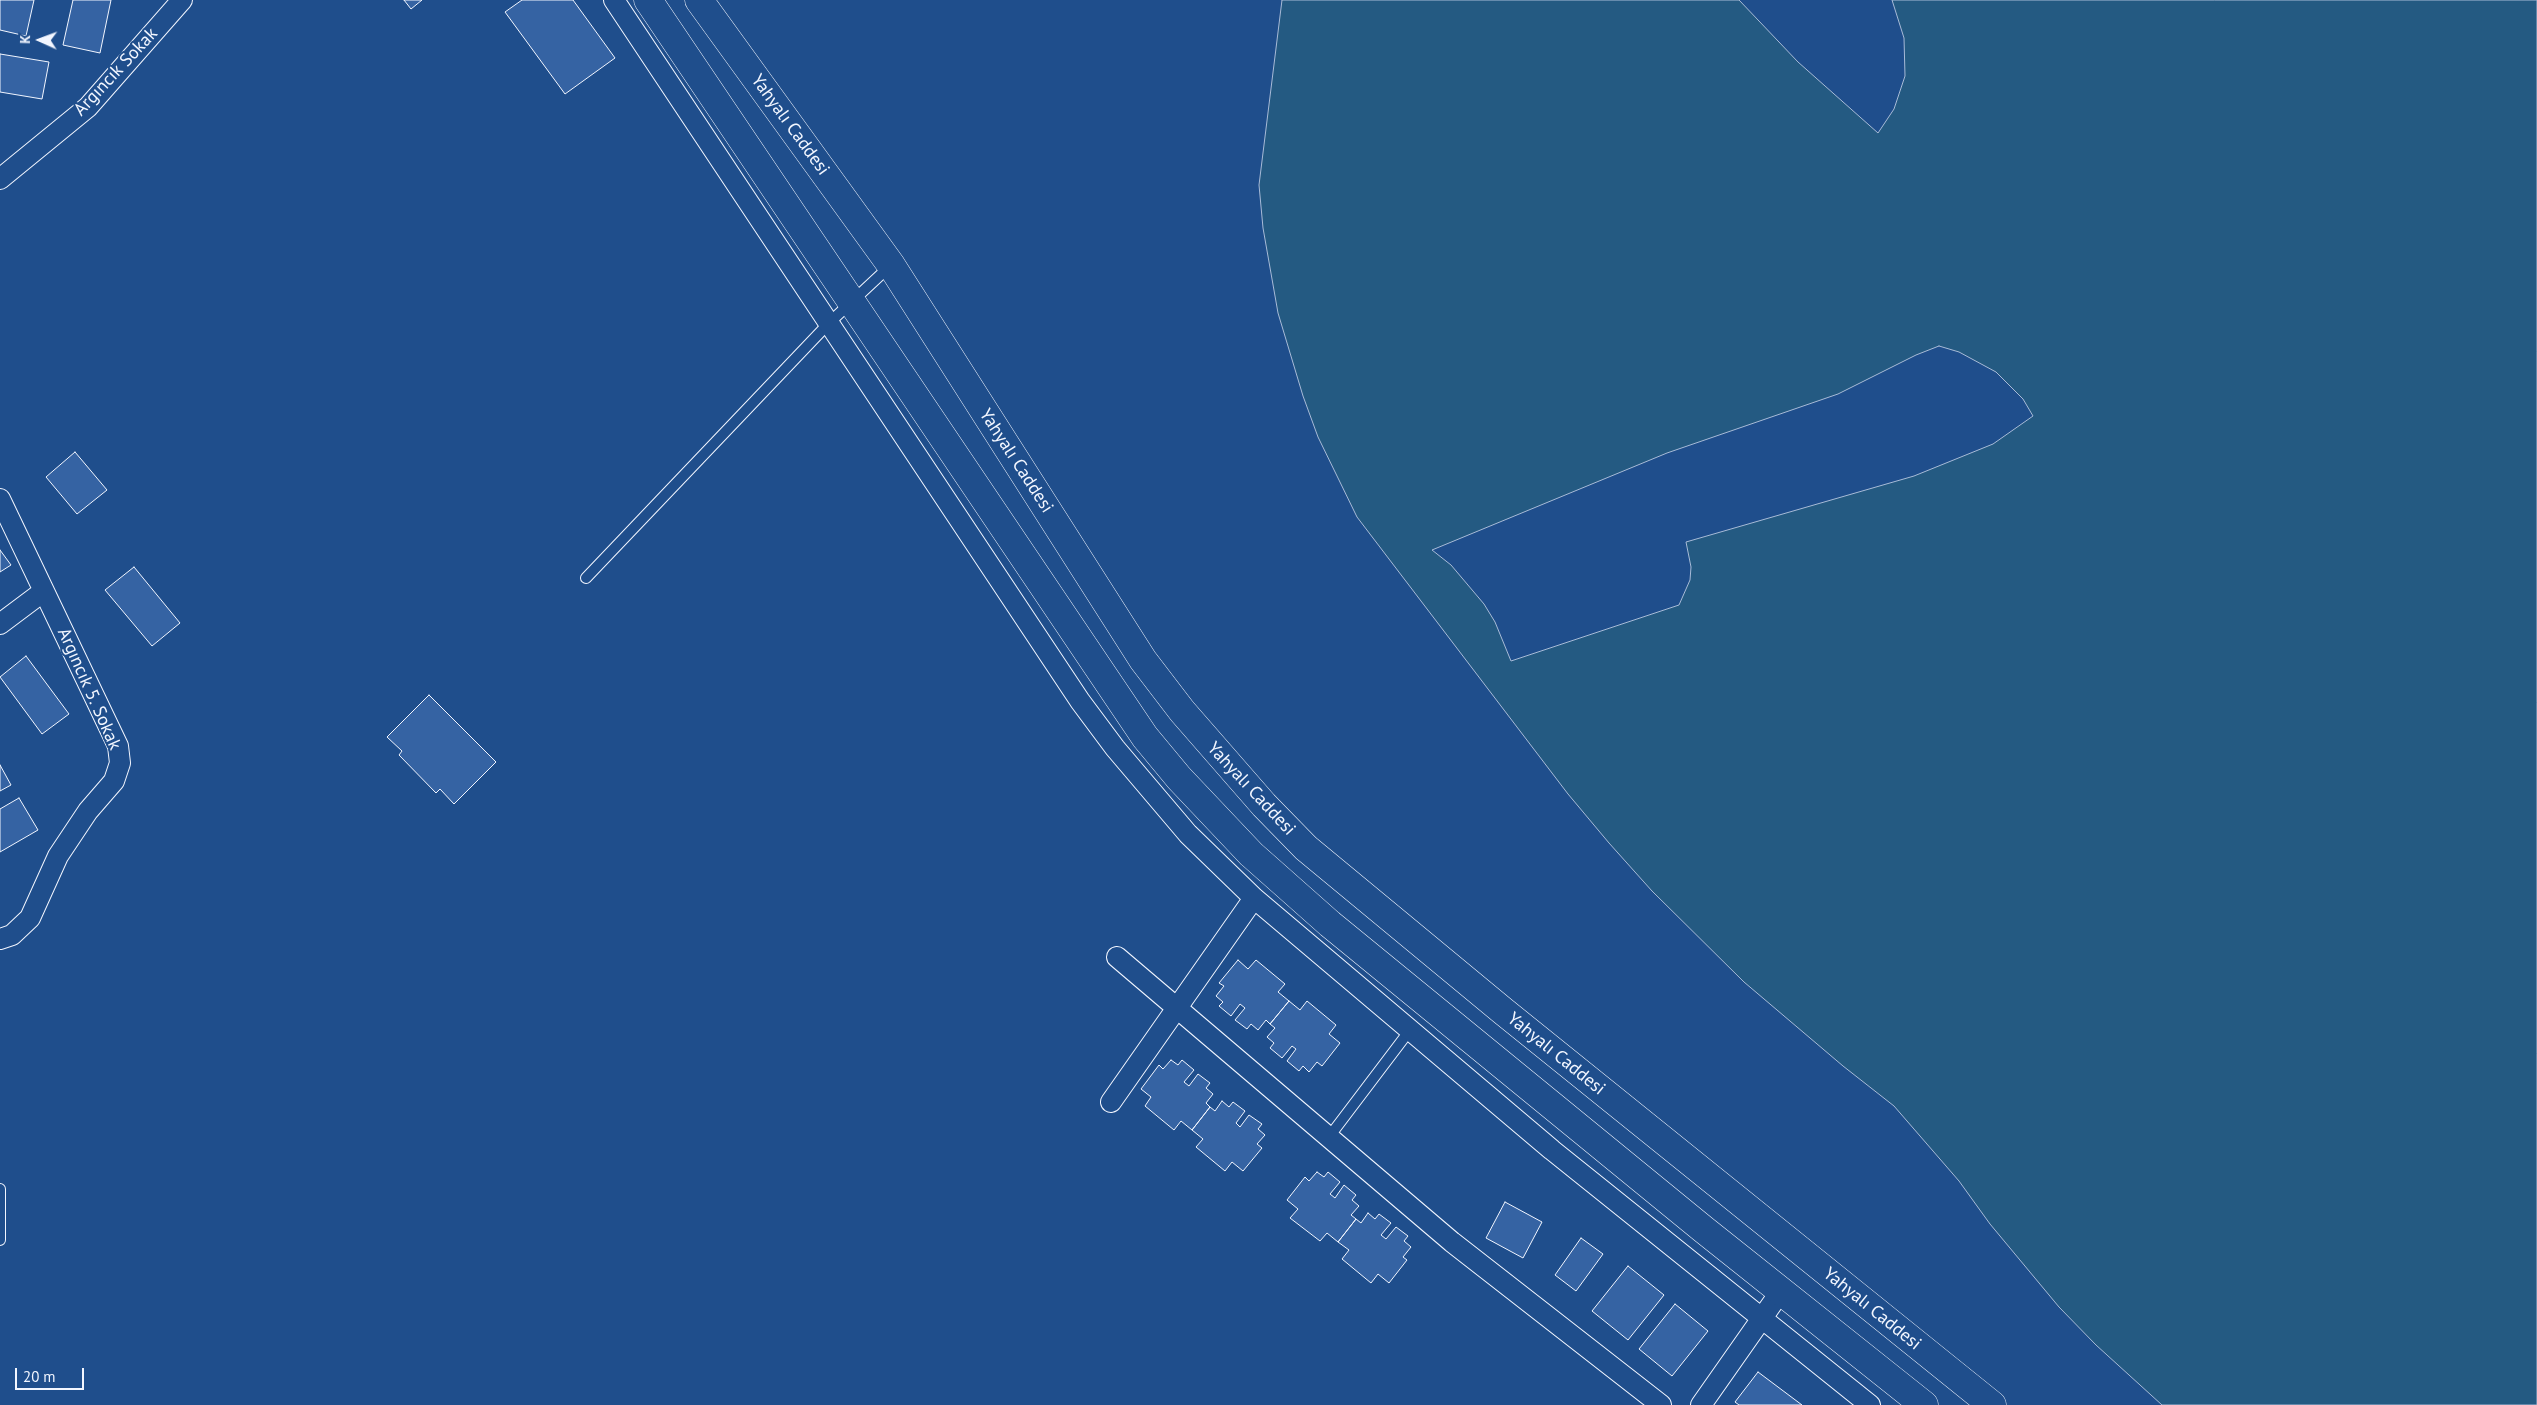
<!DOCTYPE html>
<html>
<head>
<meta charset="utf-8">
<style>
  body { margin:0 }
  #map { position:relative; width:2537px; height:1405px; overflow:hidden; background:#1f4e8c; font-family:"PT Sans",sans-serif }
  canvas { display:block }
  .north { position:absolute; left:15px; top:15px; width:50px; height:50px; -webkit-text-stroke:4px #1f4e8c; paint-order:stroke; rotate:272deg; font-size:14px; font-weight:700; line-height:20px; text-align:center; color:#f2f6ff }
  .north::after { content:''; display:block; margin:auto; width:18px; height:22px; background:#f2f6ff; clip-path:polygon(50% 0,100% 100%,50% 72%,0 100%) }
  .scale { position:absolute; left:15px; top:1368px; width:69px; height:22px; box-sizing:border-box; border:2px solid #f2f6ff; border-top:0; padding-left:6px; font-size:15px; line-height:18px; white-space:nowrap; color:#f2f6ff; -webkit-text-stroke:4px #1f4e8c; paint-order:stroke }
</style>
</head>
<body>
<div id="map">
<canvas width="2537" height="1405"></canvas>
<div class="north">K</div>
<div class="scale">20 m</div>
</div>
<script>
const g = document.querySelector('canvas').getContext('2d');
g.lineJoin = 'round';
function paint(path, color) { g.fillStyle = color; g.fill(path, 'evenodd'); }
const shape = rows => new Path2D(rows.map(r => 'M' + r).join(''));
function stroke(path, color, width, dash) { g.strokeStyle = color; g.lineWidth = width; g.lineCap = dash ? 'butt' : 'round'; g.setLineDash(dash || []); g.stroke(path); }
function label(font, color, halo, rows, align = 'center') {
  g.font = font + ' "PT Sans",sans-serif'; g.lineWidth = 4; g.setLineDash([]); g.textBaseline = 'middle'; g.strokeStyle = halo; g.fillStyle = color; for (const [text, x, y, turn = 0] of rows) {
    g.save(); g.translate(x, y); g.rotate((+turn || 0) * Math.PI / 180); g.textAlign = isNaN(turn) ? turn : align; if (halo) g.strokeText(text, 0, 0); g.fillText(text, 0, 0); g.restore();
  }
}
const green = shape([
  [1282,0,1739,0,1798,62,1878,133,1894,109,1905,76,1904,38,1892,0,2537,0,2537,1405,2162,1405,2096,1345,2059,1307,1990,1224,1959,1181,1894,1106,1843,1066,1744,982,1652,891,1609,843,1568,794,1357,517,1318,437,1303,396,1278,313,1263,228,1259,185,1282,0],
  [1939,346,1959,352,1996,372,2023,399,2033,416,1993,444,1914,476,1686,542,1691,567,1690,580,1679,605,1511,661,1495,622,1484,604,1451,565,1432,550,1667,453,1838,394,1916,355,1939,346]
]);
paint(green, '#245a82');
stroke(green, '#a8bbd7', 1);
const building = shape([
  [0,0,34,0,26,36,0,30,0,0],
  [73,0,111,0,100,53,63,45,73,0],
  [404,0,422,0,411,9,404,0],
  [522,0,573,0,615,58,565,94,505,12,522,0],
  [0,54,49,62,42,99,0,92,0,54],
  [75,452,107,490,77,514,46,477,75,452],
  [0,550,11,565,0,572,0,550],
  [134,567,180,623,152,646,105,590,134,567],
  [26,656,69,714,42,734,0,677,26,656],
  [429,695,496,762,454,804,440,789,436,793,399,755,402,751,387,737,429,695],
  [0,765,11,785,0,791,0,765],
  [19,798,38,830,0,852,0,809,19,798],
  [1238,960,1248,969,1256,960,1285,984,1278,992,1289,1001,1270,1024,1266,1020,1258,1030,1251,1024,1247,1029,1235,1020,1245,1008,1240,1004,1231,1016,1219,1006,1223,1002,1216,996,1224,986,1219,983,1238,960],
  [1289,1001,1300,1010,1307,1001,1336,1025,1329,1034,1340,1043,1322,1066,1317,1062,1309,1072,1303,1066,1299,1071,1287,1061,1296,1049,1292,1046,1282,1058,1270,1048,1274,1043,1267,1037,1275,1028,1270,1024,1289,1001],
  [1171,1060,1178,1065,1182,1060,1194,1070,1184,1082,1189,1086,1198,1074,1210,1083,1206,1088,1213,1094,1206,1103,1210,1107,1192,1130,1181,1121,1174,1130,1145,1106,1151,1097,1141,1089,1159,1065,1163,1069,1171,1060],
  [1222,1101,1229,1107,1233,1102,1245,1111,1236,1123,1240,1127,1249,1115,1262,1124,1258,1129,1265,1135,1257,1144,1262,1148,1243,1171,1232,1162,1225,1171,1196,1147,1203,1139,1192,1130,1210,1107,1215,1111,1222,1101],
  [1317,1172,1324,1177,1328,1172,1340,1182,1330,1194,1335,1198,1344,1185,1356,1195,1352,1200,1359,1206,1351,1215,1356,1219,1338,1242,1327,1233,1320,1241,1290,1218,1298,1209,1287,1200,1305,1177,1309,1181,1317,1172],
  [1505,1202,1542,1222,1523,1258,1486,1238,1505,1202],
  [1368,1213,1375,1219,1379,1214,1391,1223,1381,1235,1386,1239,1396,1227,1408,1236,1404,1241,1411,1247,1403,1257,1407,1260,1389,1283,1378,1274,1371,1283,1342,1259,1349,1250,1338,1242,1356,1219,1361,1223,1368,1213],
  [1581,1238,1603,1254,1576,1291,1555,1275,1581,1238],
  [1628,1266,1664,1295,1628,1340,1592,1311,1628,1266],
  [1675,1304,1708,1331,1672,1376,1639,1349,1675,1304],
  [1758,1372,1802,1405,1739,1405,1735,1402,1758,1372]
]);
paint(building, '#3563a3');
stroke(building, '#f2f6ff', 1);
const service = shape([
  [586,578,829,323,890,266],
  [1329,1137,1410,1030],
  [0,1189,0,1240]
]);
const minor = shape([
  [614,0,1080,701,1115,748,1188,834,1254,898,1552,1150,1870,1405],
  [0,179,88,107,182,0],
  [0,499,118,746,120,763,114,781,88,811,58,856,30,918,12,935,0,939],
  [0,624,44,591],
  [1117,957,1452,1242,1661,1405],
  [1111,1102,1254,898],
  [1701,1405,1781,1291]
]);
const secondary = shape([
  [648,0,1145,737,1179,778,1251,854,1330,924,1703,1229,1924,1405],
  [699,0,891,265,1143,660,1182,711,1264,805,1306,848,1503,1011,1992,1405]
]);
stroke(service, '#f2f6ff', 12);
stroke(minor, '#f2f6ff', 22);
stroke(secondary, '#f2f6ff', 29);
stroke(service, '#1f4e8c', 10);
stroke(minor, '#1f4e8c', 20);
stroke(secondary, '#1f4e8c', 28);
label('18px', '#f2f6ff', '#1f4e8c', [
  ["Argıncık Sokak",116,72,-47],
  ["Yahyalı Caddesi",790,125,54],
  ["Yahyalı Caddesi",1016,461,57],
  ["Argıncık 5. Sokak",89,689,66],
  ["Yahyalı Caddesi",1251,789,47],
  ["Yahyalı Caddesi",1556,1054,39],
  ["Yahyalı Caddesi",1872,1309,39]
]);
</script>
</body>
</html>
